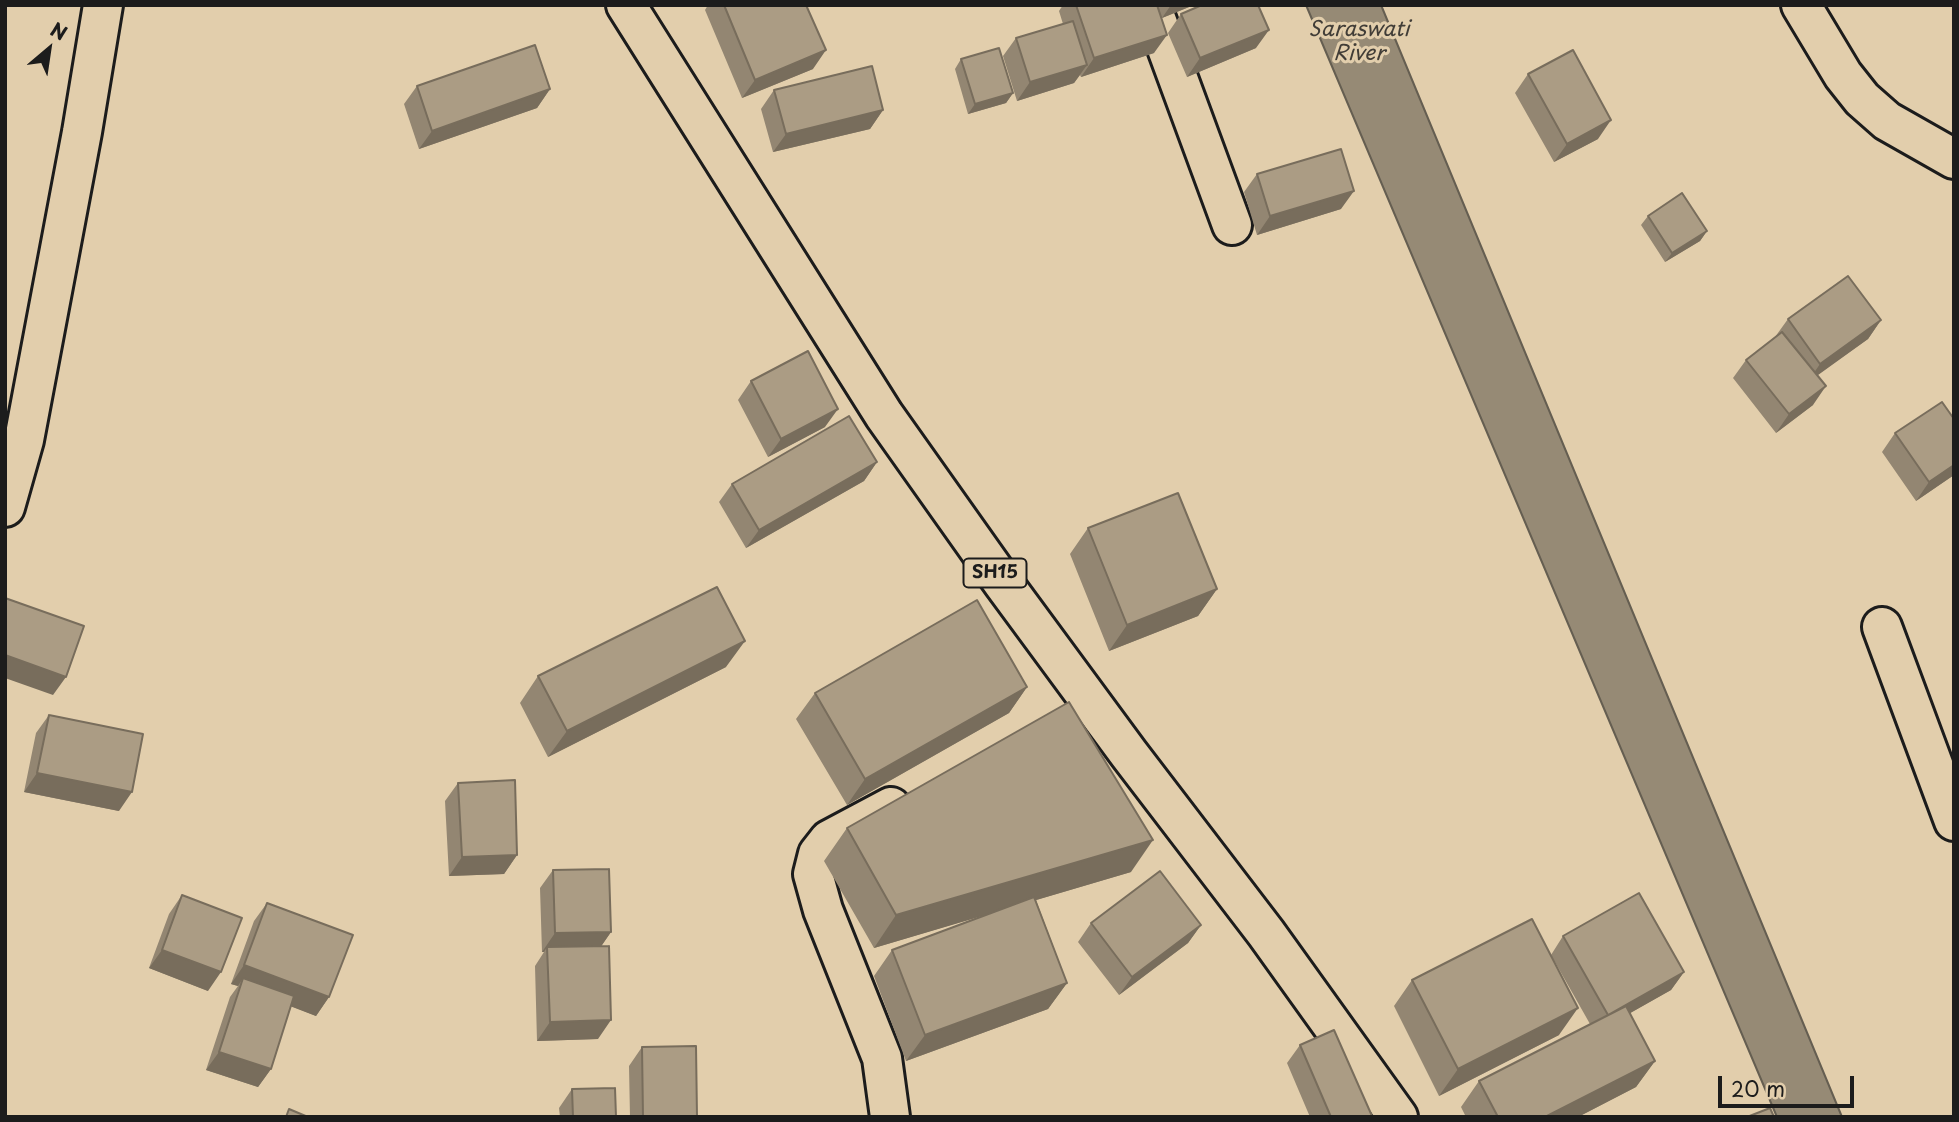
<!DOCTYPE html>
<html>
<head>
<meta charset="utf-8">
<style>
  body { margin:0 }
  #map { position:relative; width:1959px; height:1122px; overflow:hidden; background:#e2ceac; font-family:"Playpen Sans",sans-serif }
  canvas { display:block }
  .frame { position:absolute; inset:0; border:7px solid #1c1c1c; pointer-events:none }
  .north { position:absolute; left:14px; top:14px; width:70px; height:70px; -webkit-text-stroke:5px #e2ceac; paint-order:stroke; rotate:29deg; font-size:19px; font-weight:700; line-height:28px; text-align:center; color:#1c1c1c }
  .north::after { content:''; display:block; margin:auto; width:24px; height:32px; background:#1c1c1c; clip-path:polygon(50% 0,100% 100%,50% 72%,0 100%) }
  .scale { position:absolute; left:1718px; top:1076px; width:136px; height:32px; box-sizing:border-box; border:4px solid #1c1c1c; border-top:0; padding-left:9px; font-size:21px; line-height:24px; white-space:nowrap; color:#1c1c1c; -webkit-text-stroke:5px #e2ceac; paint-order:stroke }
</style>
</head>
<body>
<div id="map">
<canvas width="1959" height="1122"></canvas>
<div class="frame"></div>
<div class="north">N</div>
<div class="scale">20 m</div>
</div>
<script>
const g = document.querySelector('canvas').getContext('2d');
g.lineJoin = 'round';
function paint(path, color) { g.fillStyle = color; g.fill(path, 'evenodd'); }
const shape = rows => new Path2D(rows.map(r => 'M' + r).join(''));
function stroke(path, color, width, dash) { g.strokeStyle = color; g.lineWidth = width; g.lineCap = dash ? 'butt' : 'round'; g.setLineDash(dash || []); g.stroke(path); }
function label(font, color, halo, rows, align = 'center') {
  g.font = font + ' "Playpen Sans",sans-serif'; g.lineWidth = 6; g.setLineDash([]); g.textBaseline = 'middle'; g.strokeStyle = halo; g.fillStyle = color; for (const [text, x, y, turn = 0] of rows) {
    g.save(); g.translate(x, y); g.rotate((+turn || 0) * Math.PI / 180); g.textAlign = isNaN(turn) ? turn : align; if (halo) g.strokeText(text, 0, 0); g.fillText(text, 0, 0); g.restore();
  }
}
const water = shape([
  [1306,5,1381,5,1842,1117,1777,1117,1306,5]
]);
paint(water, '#968a75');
stroke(water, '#655e51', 2);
const minor = shape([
  [1151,5,1232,225],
  [1801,5,1843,75,1862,99,1887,121,1954,159],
  [5,507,24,440,82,132,103,5],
  [1882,627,1954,821],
  [890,1117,882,1058,823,910,813,874,818,854,829,840,891,807]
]);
const primary = shape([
  [626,5,884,415,1003,583,1129,754,1266,933,1398,1117]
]);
stroke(minor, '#1c1c1c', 44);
stroke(primary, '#1c1c1c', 44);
stroke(minor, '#e2ceac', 38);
stroke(primary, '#e2ceac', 38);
paint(shape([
  [708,5,806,5,813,69,742,98,705,10],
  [1063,5,1194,5,1162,18,1154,53,1081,77,1080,75,1074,83,1017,101,1003,56,1016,38,1063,24,1059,11],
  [1181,14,1256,48,1187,77,1168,33],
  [961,59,1013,93,1006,103,968,114,955,69],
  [1528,74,1598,139,1554,162,1515,93],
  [417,86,550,89,537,108,419,149,404,104],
  [774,90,883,110,870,129,773,152,761,109],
  [1257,174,1341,209,1257,235,1244,192],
  [1648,216,1707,231,1700,241,1665,262,1641,225],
  [1788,319,1881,320,1868,339,1817,375,1813,405,1776,433,1733,378,1746,360,1775,337],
  [751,381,825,427,768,457,738,400],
  [1954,419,1954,475,1916,501,1882,452,1895,433],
  [877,462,864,481,746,548,719,502,732,484],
  [1088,528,1217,589,1198,616,1109,651,1070,554],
  [726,667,548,757,520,703,538,676],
  [1027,687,1009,713,847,805,796,719,815,693],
  [49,715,119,811,24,792,36,733],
  [458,783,517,855,504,874,449,876,445,801],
  [847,828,1131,872,1036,900,1067,983,1048,1009,906,1061,874,976,892,950,984,915,874,948,824,861],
  [553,870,611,932,601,946,598,1039,537,1041,535,966,544,952,542,952,540,888],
  [182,895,208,991,149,968,169,914],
  [267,903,329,997,316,1016,291,1006,271,1069,258,1087,206,1070,230,997,238,986,231,984,254,921],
  [1091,923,1201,925,1188,943,1119,995,1078,942],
  [1563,936,1684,972,1671,990,1630,1013,1655,1061,1636,1087,1578,1117,1466,1117,1461,1107,1479,1081,1590,1024,1551,955],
  [1412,980,1559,1035,1439,1096,1394,1006],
  [1300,1045,1372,1117,1310,1117,1287,1063],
  [642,1047,697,1117,630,1117,629,1066],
  [572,1089,616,1117,560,1117,559,1108]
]), '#938672');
paint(shape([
  [1171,5,1194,5,1162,18],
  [1269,30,1256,48,1187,77,1200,58],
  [1167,35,1154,53,1081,77,1094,58],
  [826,50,813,69,742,98,755,80],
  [1087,65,1074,83,1017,101,1030,82],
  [550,89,537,108,419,149,432,131],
  [1013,93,1006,103,968,114,975,104],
  [883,110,870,129,773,152,786,134],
  [1611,120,1598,139,1554,162,1567,144],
  [1354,191,1341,209,1257,235,1270,216],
  [1707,231,1700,241,1665,262,1672,253],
  [1881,320,1868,339,1807,383,1820,364],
  [1826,386,1813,405,1776,433,1789,414],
  [838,409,825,427,768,457,781,439],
  [877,462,864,481,746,548,759,530],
  [1954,465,1954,475,1916,501,1929,482],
  [1217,589,1198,616,1109,651,1127,625],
  [745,641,726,667,548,757,567,731],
  [5,655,66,677,53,695,5,678],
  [1027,687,1009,713,847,805,865,779],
  [37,773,132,792,119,811,24,792],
  [1153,840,1131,872,874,948,896,915],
  [517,855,504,874,449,876,462,857],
  [1201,925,1188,943,1119,995,1132,977],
  [611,932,598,951,547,947,544,952,542,952,555,933],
  [162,950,221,972,208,991,149,968],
  [244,965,329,997,316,1016,240,987,243,978,238,986,231,984],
  [1684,972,1671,990,1595,1033,1608,1015],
  [1067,983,1048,1009,906,1061,925,1035],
  [1578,1008,1559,1035,1439,1096,1458,1069],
  [611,1020,598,1039,537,1041,550,1022],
  [219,1052,271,1069,258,1087,206,1070],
  [1655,1061,1636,1087,1578,1117,1545,1117]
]), '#786d5c');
const building = shape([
  [724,5,806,5,826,50,755,80,724,5],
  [1076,5,1157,5,1167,35,1094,58,1076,5],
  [1202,5,1258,5,1269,30,1200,58,1181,14,1202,5],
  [1073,21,1087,65,1030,82,1016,38,1073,21],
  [535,45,550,89,432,131,417,86,535,45],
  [999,48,1013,93,975,104,961,59,999,48],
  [1573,50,1611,120,1567,144,1528,74,1573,50],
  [872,66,883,110,786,134,774,90,872,66],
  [1341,149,1354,191,1270,216,1257,174,1341,149],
  [1682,193,1707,231,1672,253,1648,216,1682,193],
  [1848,276,1881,320,1820,364,1788,319,1848,276],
  [1782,332,1826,386,1789,414,1746,360,1782,332],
  [808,351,838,409,781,439,751,381,808,351],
  [1942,402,1954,419,1954,465,1929,482,1895,433,1942,402],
  [849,416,877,462,759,530,732,484,849,416],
  [1178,493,1217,589,1127,625,1088,528,1178,493],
  [717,587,745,641,567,731,538,676,717,587],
  [5,598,84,626,66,677,5,655,5,598],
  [977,600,1027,687,865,779,815,693,977,600],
  [1069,702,1153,840,896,915,847,828,1069,702],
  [49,715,143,734,132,792,37,773,49,715],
  [515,780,517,855,462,857,458,783,515,780],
  [609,869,611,932,555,933,553,870,609,869],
  [1160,871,1201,925,1132,977,1091,923,1160,871],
  [1639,893,1684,972,1608,1015,1563,936,1639,893],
  [182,895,242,918,221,972,162,950,182,895],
  [1034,897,1067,983,925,1035,892,950,1034,897],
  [267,903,353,935,329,997,244,965,267,903],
  [1532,919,1578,1008,1458,1069,1412,980,1532,919],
  [609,946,611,1020,550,1022,547,947,609,946],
  [243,978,294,996,271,1069,219,1052,243,978],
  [1626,1006,1655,1061,1545,1117,1498,1117,1479,1081,1626,1006],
  [1334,1030,1372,1116,1331,1117,1300,1045,1334,1030],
  [696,1046,697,1117,643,1117,642,1047,696,1046],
  [615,1088,616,1117,573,1117,572,1089,615,1088],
  [1770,1108,1774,1117,1747,1117,1770,1108],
  [289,1109,308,1117,286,1117,289,1109]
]);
paint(building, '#ab9c84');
stroke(building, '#786d5c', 2);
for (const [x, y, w] of [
  [995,573,63]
]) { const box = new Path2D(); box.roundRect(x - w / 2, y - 14.5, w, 29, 5); g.fillStyle = '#e2ceac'; g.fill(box); stroke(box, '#1c1c1c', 2); }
label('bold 18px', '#1c1c1c', null, [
  ["SH15",995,573]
]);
label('italic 21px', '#413d37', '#e2ceac', [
  ["Saraswati",1359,30],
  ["River",1359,54]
]);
</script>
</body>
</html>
